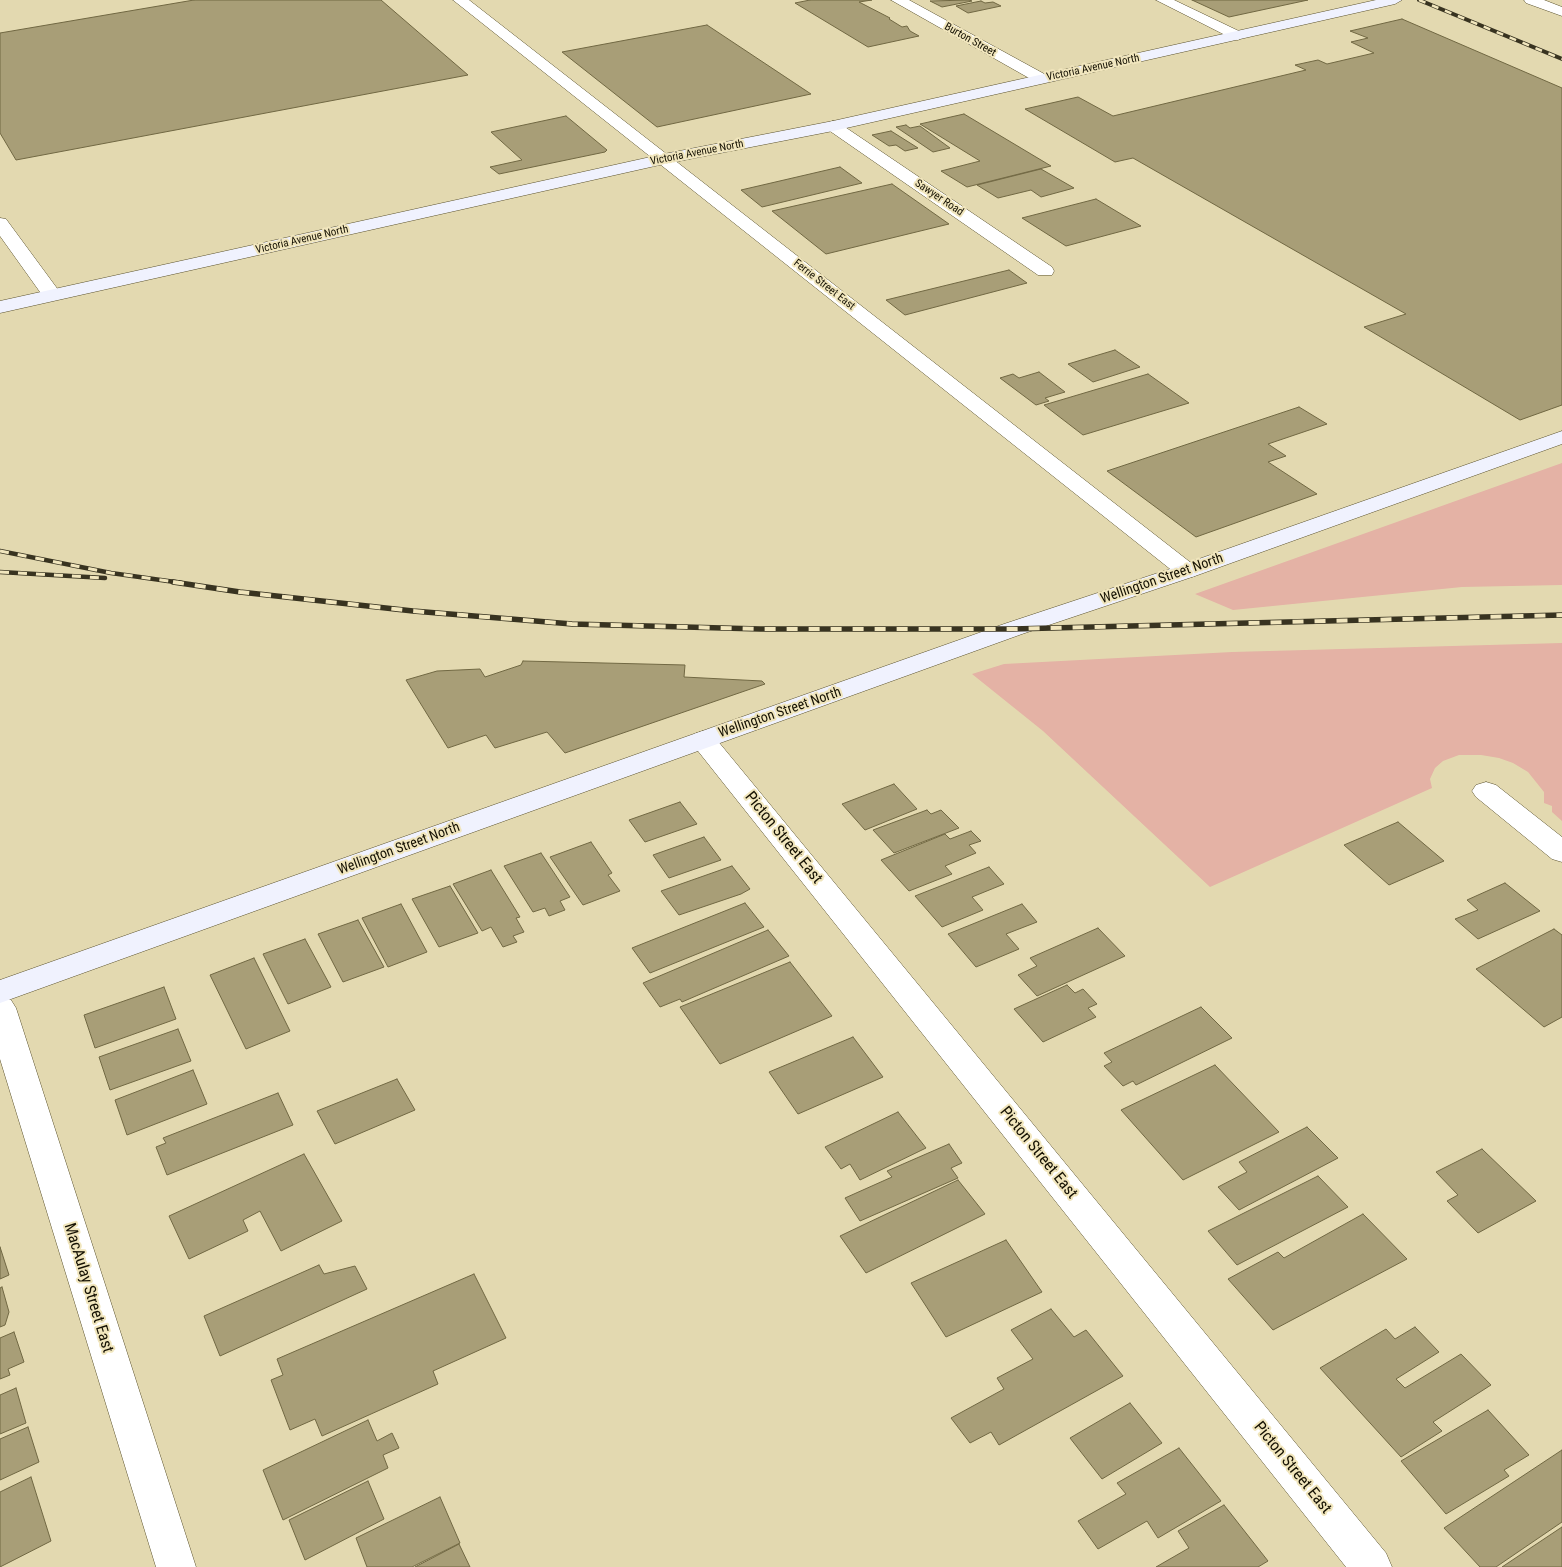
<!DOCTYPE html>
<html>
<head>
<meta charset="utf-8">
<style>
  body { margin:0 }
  canvas { display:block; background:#e3d9b0 }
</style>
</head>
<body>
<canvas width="1562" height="1567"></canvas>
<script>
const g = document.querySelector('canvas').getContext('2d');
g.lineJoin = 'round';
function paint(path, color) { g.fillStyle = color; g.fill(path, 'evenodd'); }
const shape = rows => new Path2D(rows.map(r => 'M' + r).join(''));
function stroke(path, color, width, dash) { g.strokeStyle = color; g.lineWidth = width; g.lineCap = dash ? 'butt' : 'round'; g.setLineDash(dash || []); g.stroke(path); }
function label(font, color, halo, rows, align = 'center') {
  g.font = font + ' "Roboto Condensed",sans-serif'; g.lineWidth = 4; g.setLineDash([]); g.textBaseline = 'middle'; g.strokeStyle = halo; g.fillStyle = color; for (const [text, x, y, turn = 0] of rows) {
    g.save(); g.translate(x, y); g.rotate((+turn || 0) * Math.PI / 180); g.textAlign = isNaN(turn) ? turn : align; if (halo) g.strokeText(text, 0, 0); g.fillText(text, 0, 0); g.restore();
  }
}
paint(shape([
  [1562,463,1562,585,1462,587,1233,610,1195,594],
  [1562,643,1562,821,1552,812,1552,806,1544,803,1544,792,1528,772,1513,763,1499,758,1481,755,1459,755,1443,761,1435,768,1430,779,1432,788,1210,887,1043,731,972,674,1004,664,1232,652]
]), '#e4b2a5');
const building = shape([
  [194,0,381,0,468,75,16,160,0,133,0,33,194,0],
  [810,0,872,0,859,2,890,18,889,19,902,27,907,26,910,31,919,36,868,47,795,3,810,0],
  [969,0,972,1,942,7,930,1,969,0],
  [1192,0,1308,0,1229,17,1192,0],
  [981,1,985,3,993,2,1001,6,968,13,956,6,981,1],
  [1402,19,1562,88,1562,405,1520,420,1364,327,1406,314,1133,158,1115,162,1025,109,1078,97,1113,116,1306,70,1295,65,1318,60,1327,64,1374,53,1351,42,1368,38,1350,31,1402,19],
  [707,25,811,94,657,127,562,52,707,25],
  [964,114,1051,166,967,187,941,171,980,161,920,124,964,114],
  [566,116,607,150,605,152,499,174,490,167,522,160,491,132,566,116],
  [906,125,910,128,920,126,950,148,933,152,896,127,906,125],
  [891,131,918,148,905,151,896,145,889,146,872,135,891,131],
  [840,167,862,183,762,207,741,190,840,167],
  [1041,169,1074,188,1041,197,1031,190,998,198,977,185,1041,169],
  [892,184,949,224,826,254,772,211,892,184],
  [1096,199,1141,226,1066,246,1022,218,1096,199],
  [1009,270,1027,283,905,315,886,300,1009,270],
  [1115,350,1140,367,1093,382,1068,364,1115,350],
  [1039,372,1065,392,1045,398,1049,401,1036,405,1000,378,1013,374,1019,378,1039,372],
  [1148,374,1189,403,1083,435,1044,405,1148,374],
  [1299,407,1327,424,1268,444,1286,456,1268,462,1317,494,1196,537,1107,471,1299,407],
  [523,661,685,665,684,677,762,681,765,684,565,753,547,732,495,748,486,735,448,748,406,680,437,671,480,669,485,677,521,665,523,661],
  [894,784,917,809,865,830,842,804,894,784],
  [680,802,697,824,645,842,629,820,680,802],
  [927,810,931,814,941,810,959,828,894,853,873,830,927,810],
  [1398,822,1444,861,1389,885,1344,845,1398,822],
  [971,831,981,841,969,845,976,853,945,866,952,874,909,891,881,860,945,834,950,839,971,831],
  [704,837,721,860,669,878,653,855,704,837],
  [591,842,612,873,608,875,620,891,583,905,550,857,591,842],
  [541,853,570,897,560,901,565,910,549,916,545,908,533,912,504,866,541,853],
  [732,866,750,889,741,894,679,915,661,891,732,866],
  [989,867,1004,884,972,897,983,910,942,927,915,896,989,867],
  [491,870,520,917,516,918,524,932,513,936,517,942,503,947,491,927,482,931,453,884,491,870],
  [1505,883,1540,911,1478,939,1455,919,1478,910,1467,900,1505,883],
  [450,886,478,933,439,947,412,899,450,886],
  [745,903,764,927,650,973,632,948,745,903],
  [401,904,427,952,388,967,362,918,401,904],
  [1022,904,1037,922,1006,934,1019,949,976,967,948,934,1022,904],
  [358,920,384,967,343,982,318,934,358,920],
  [1098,928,1125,956,1037,996,1018,975,1037,966,1030,958,1098,928],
  [1554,929,1562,935,1562,1017,1544,1027,1476,969,1554,929],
  [768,930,789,956,682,1002,680,999,660,1007,643,983,768,930],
  [305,939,331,987,288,1004,263,954,305,939],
  [254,958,290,1031,246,1049,210,975,254,958],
  [790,962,832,1016,720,1064,680,1007,790,962],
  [1067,985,1075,993,1083,989,1097,1004,1088,1008,1096,1017,1043,1042,1014,1009,1067,985],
  [164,987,176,1019,95,1048,84,1015,164,987],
  [1201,1007,1232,1038,1136,1085,1133,1081,1123,1086,1104,1066,1112,1062,1104,1053,1201,1007],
  [178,1029,191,1061,110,1090,99,1057,178,1029],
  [853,1037,883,1077,798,1114,769,1072,853,1037],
  [1215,1065,1279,1132,1183,1180,1121,1110,1215,1065],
  [193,1070,207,1104,127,1135,115,1100,193,1070],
  [397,1079,415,1110,335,1144,317,1111,397,1079],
  [278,1093,293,1125,167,1175,156,1147,166,1143,163,1138,278,1093],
  [898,1112,926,1148,860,1180,850,1164,841,1169,825,1147,898,1112],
  [1307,1127,1338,1158,1239,1210,1218,1187,1247,1172,1239,1162,1307,1127],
  [949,1144,962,1163,951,1168,958,1178,860,1221,845,1198,892,1177,887,1171,949,1144],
  [1482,1149,1536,1201,1478,1233,1447,1201,1458,1195,1436,1172,1482,1149],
  [304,1154,342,1221,281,1251,260,1211,243,1220,248,1231,189,1259,169,1216,304,1154],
  [1318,1176,1348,1207,1237,1265,1208,1231,1318,1176],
  [958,1180,985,1214,866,1273,840,1236,958,1180],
  [1363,1214,1407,1259,1273,1330,1228,1279,1278,1252,1284,1258,1363,1214],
  [1006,1240,1042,1292,946,1337,911,1283,1006,1240],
  [0,1247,9,1275,0,1279,0,1247],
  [319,1265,324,1274,355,1266,367,1289,220,1356,204,1316,319,1265],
  [474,1274,506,1338,433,1371,438,1384,322,1436,315,1419,290,1430,271,1380,283,1375,277,1359,474,1274],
  [2,1287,9,1312,5,1325,0,1327,0,1288,2,1287],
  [1051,1309,1074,1337,1086,1330,1123,1376,999,1445,991,1432,970,1443,951,1418,1004,1389,997,1378,1033,1359,1011,1330,1051,1309],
  [1415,1327,1439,1352,1396,1379,1405,1388,1461,1354,1491,1385,1433,1422,1442,1431,1401,1457,1320,1368,1386,1329,1395,1339,1415,1327],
  [14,1332,24,1362,8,1369,10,1375,0,1379,0,1338,14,1332],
  [16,1388,26,1423,0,1434,0,1395,16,1388],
  [1130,1403,1162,1443,1102,1479,1070,1438,1130,1403],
  [1488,1410,1529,1455,1504,1470,1509,1476,1446,1514,1401,1461,1488,1410],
  [368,1420,377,1441,392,1433,399,1448,383,1455,388,1468,283,1520,263,1470,368,1420],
  [28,1427,39,1462,0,1480,0,1439,28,1427],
  [1179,1448,1221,1501,1158,1538,1147,1521,1098,1549,1078,1521,1126,1494,1117,1483,1179,1448],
  [1562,1450,1562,1522,1496,1567,1480,1567,1444,1528,1562,1450],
  [31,1477,51,1541,0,1567,0,1492,31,1477],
  [368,1481,384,1519,305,1560,289,1520,368,1481],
  [440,1497,460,1543,412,1567,367,1567,356,1538,440,1497],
  [1224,1505,1268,1561,1258,1567,1156,1567,1189,1548,1178,1531,1224,1505],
  [1562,1527,1562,1567,1502,1567,1562,1527],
  [459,1544,470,1567,415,1567,459,1544]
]);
paint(building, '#a89e77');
stroke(building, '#716843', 1);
const minor = shape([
  [453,0,469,0,1195,566,1199,571,1195,576,1187,578,1179,576,453,0],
  [891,0,909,0,1048,76,1050,79,1048,82,1036,82,891,0],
  [1156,0,1174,0,1243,33,1245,36,1238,40,1233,39,1156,0],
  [1524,0,1544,0,1562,7,1562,16,1526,3,1524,0],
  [833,121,839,123,1052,267,1054,271,1052,275,1038,275,827,129,825,126,827,123,833,121],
  [0,218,6,219,59,291,62,295,59,299,45,299,0,236,0,218],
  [703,731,712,734,1386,1553,1392,1567,1346,1567,694,746,690,740,694,734,703,731],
  [1486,782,1496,785,1562,837,1562,862,1552,859,1476,797,1472,791,1476,785,1486,782],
  [0,996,11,1000,16,1008,196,1567,156,1567,0,1059,0,996]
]);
const secondary = shape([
  [1376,0,1402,0,1395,4,833,131,664,164,0,313,0,301,664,154,833,121,1376,0],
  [1562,431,1562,444,1195,576,1022,634,0,1003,0,980,1004,624,1179,566,1562,431]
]);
stroke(minor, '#5b522e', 1);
stroke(secondary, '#5b522e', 1);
paint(minor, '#fff');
paint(secondary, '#f0f2fe');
const railFar2 = shape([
  [1419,0,1562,59]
]);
const railFar1 = shape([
  [0,551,111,573,182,583],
  [0,572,105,578]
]);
const rail = shape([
  [173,582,240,592,413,611,572,624,760,629,1013,629,1562,615]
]);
stroke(railFar2, '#383320', 4);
stroke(railFar1, '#383320', 4.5);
stroke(rail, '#383320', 5.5);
stroke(railFar2, '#f1e6bd', 2.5, [7]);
stroke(railFar1, '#f1e6bd', 3, [9]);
stroke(rail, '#f1e6bd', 4, [11]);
label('11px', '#151103', '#f1e6bd', [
  ["Burton Street",970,40,29],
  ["Victoria Avenue North",1093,68,-12],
  ["Victoria Avenue North",697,153,-11],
  ["Sawyer Road",939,198,34],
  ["Victoria Avenue North",302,240,-13],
  ["Ferrie Street East",824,285,38]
]);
label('14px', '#151103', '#f1e6bd', [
  ["Wellington Street North",1162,579,-19],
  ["Wellington Street North",780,713,-19],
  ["Wellington Street North",399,849,-20]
]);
label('16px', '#151103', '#f1e6bd', [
  ["Picton Street East",783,838,51],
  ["Picton Street East",1038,1153,51],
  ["MacAulay Street East",88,1288,73],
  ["Picton Street East",1292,1468,51]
]);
</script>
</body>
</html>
